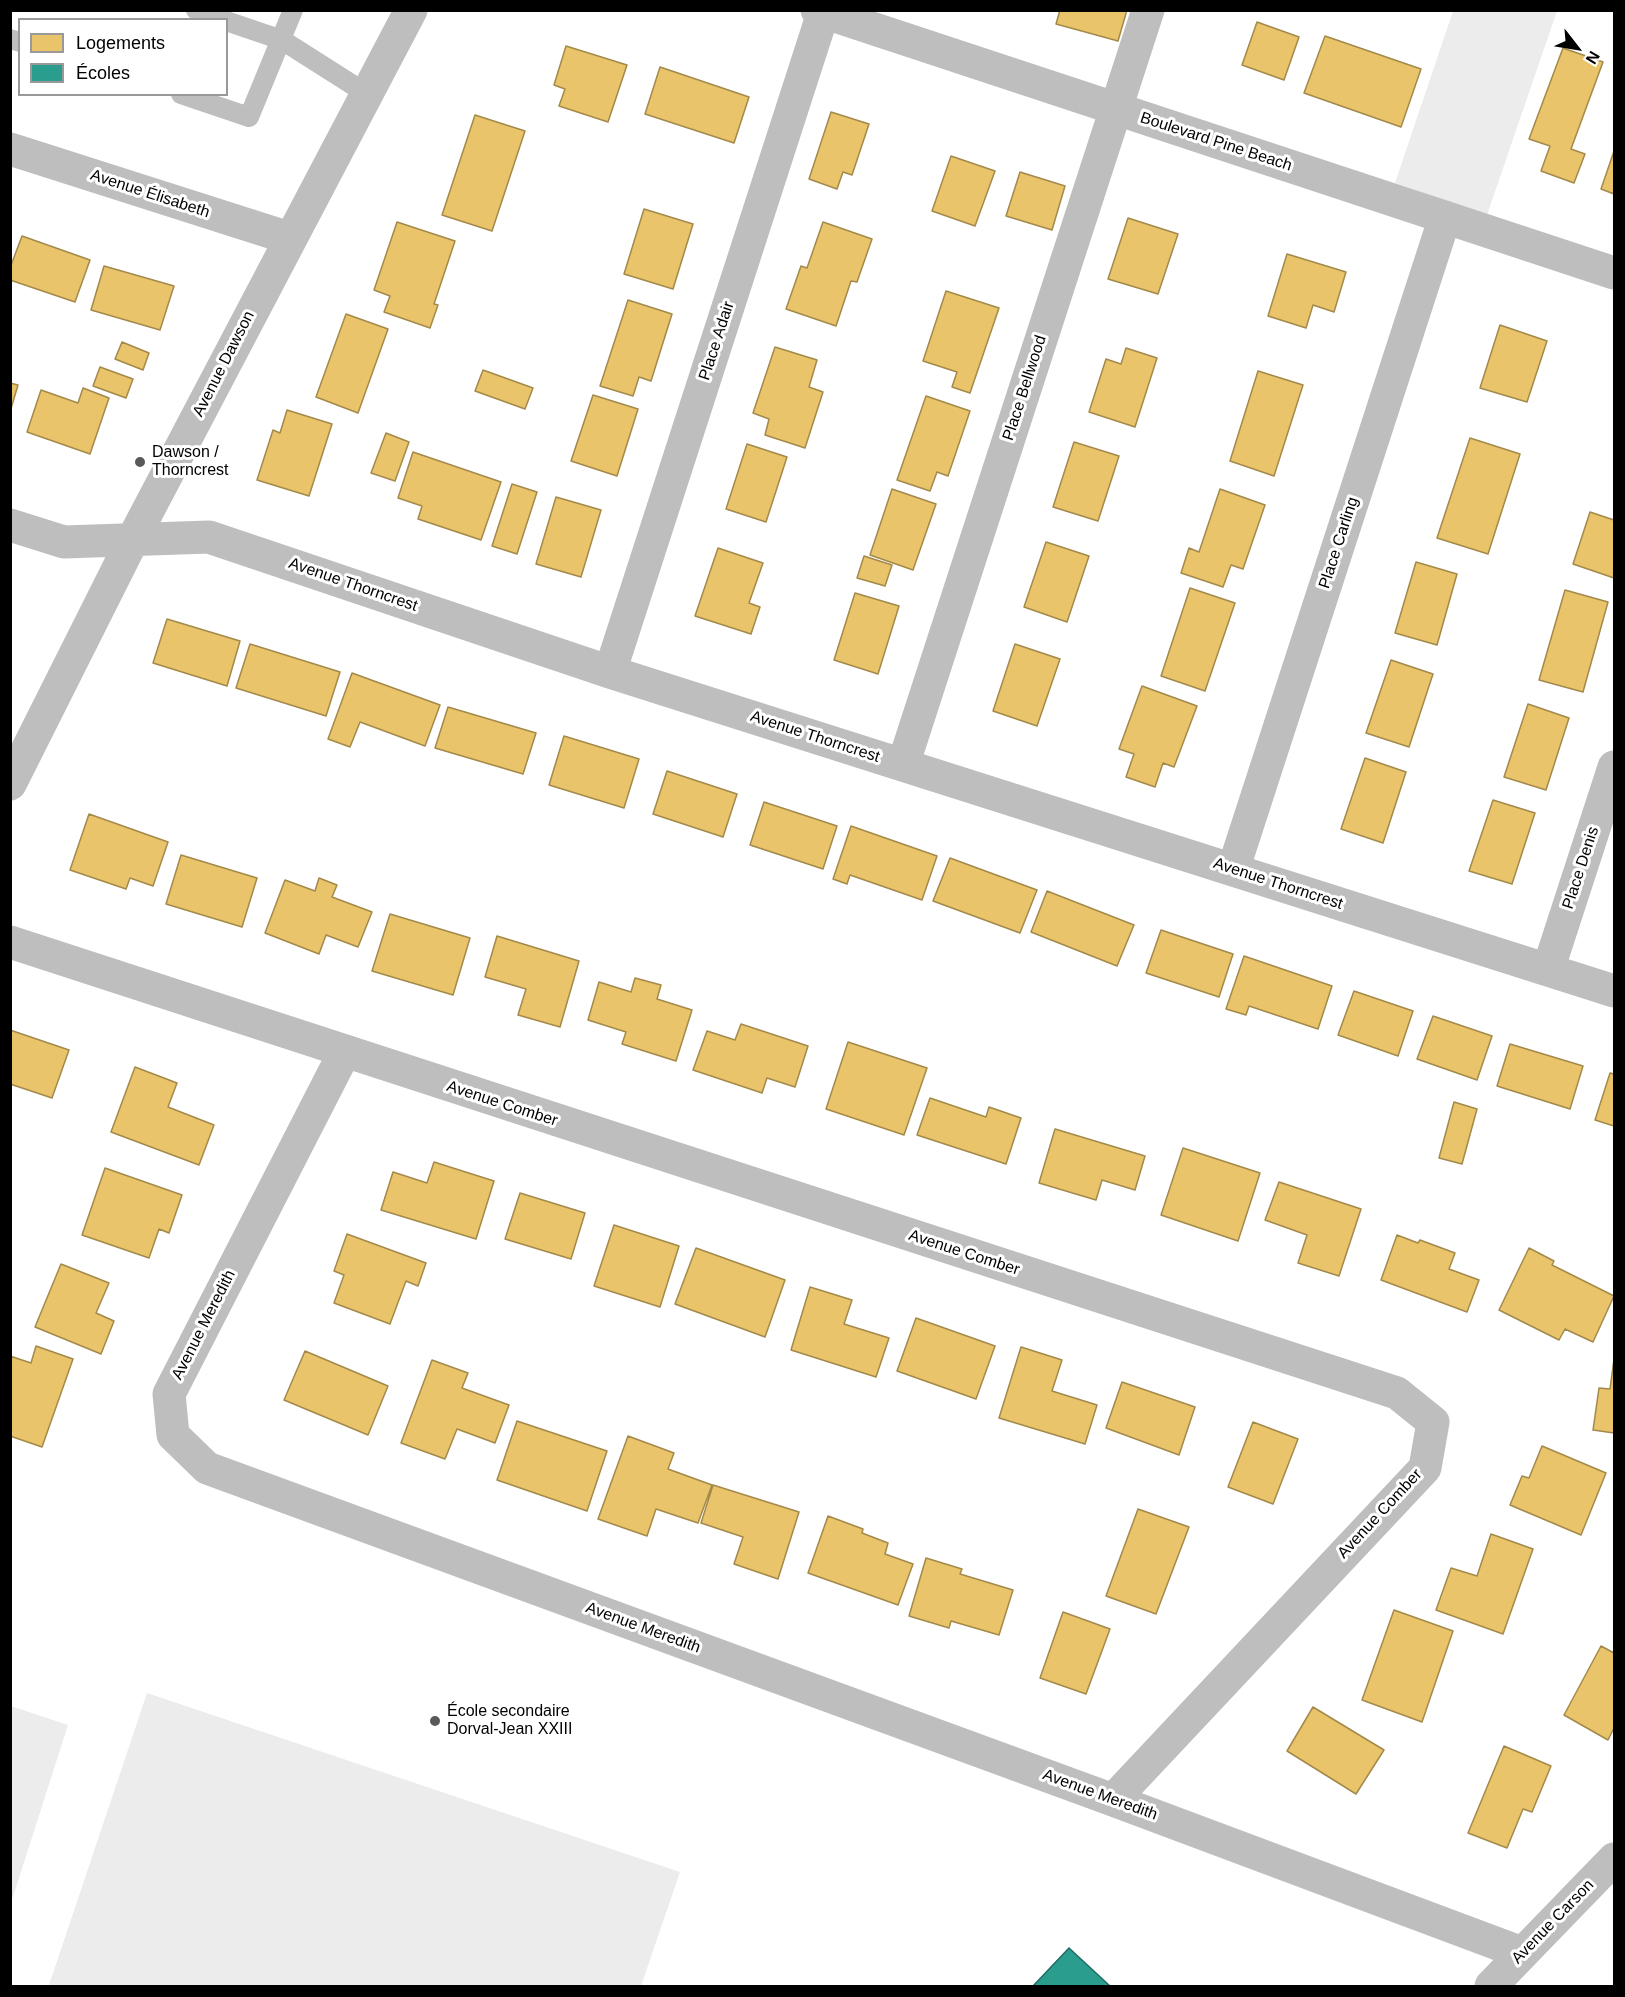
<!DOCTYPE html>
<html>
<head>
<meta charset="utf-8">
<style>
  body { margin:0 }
  #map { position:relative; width:1625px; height:1997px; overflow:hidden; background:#fff; font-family:Helvetica,sans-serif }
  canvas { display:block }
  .frame { position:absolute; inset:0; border:12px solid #000; pointer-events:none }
  .legend { position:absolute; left:18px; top:18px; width:210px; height:78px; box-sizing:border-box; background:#fff; border:2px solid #999; margin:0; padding:8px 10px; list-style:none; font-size:18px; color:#000 }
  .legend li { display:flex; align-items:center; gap:12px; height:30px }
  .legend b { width:30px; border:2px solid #999 }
  .north { position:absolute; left:1547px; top:18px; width:60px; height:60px; -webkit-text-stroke:4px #fff; paint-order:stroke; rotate:121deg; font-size:16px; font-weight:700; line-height:24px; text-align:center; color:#000 }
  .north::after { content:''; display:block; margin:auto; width:21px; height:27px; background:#000; clip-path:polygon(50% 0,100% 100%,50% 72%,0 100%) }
</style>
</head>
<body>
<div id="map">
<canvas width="1625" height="1997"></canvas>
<div class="frame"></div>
<ul class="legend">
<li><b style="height:16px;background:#e9c46a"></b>Logements</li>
<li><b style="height:16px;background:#2a9d8f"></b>Écoles</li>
</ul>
<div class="north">N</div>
</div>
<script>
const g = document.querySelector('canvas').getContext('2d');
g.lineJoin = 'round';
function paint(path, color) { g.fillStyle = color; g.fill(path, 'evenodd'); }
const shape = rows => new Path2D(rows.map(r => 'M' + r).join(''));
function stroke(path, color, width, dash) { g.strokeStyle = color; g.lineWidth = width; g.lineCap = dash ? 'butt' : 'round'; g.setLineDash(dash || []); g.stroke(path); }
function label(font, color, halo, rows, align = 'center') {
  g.font = font + ' Helvetica,sans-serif'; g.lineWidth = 6; g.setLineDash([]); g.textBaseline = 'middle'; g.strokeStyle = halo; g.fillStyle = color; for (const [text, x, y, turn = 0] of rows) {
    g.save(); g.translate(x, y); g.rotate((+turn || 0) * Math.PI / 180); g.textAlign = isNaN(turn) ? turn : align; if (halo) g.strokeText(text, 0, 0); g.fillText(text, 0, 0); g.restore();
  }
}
paint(shape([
  [1453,11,1557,11,1487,215,1395,183],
  [147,1693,680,1872,641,1986,49,1985],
  [11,1706,68,1725,11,1903,10,1706]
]), '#ececec');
const homes = shape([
  [1060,10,1127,10,1118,41,1056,24,1060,10],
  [1257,22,1299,37,1284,80,1242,65,1257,22],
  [1325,36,1421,69,1401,127,1304,93,1325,36],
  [566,46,627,65,608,122,559,106,565,89,554,85,566,46],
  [1563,48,1603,62,1571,149,1585,154,1574,183,1541,171,1550,146,1529,139,1563,48],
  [660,67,749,97,734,143,645,114,660,67],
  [831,112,869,124,852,175,843,172,837,189,809,179,831,112],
  [475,115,525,131,492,231,442,215,475,115],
  [1614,151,1614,194,1601,189,1614,151],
  [951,156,995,171,975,226,932,211,951,156],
  [1020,172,1065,186,1052,230,1006,216,1020,172],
  [644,209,693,224,673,289,624,274,644,209],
  [1128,218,1178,234,1158,294,1108,279,1128,218],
  [397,222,455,241,434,304,438,305,430,328,384,312,390,296,374,290,397,222],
  [823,222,872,239,857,282,851,281,836,326,786,309,801,266,807,268,823,222],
  [22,236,90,260,75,302,10,280,10,268,22,236],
  [1287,254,1346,272,1334,312,1313,305,1306,328,1268,316,1287,254],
  [104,266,174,286,160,330,91,310,104,266],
  [946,291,999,308,970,393,952,387,957,372,923,361,946,291],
  [628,300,672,314,651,381,639,377,633,396,600,386,628,300],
  [346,314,388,329,358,413,316,397,346,314],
  [1500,325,1547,341,1527,402,1480,388,1500,325],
  [122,342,149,353,143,370,115,359,122,342],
  [775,347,817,360,809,387,823,392,805,448,765,435,769,419,753,413,775,347],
  [1126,348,1157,358,1135,427,1089,412,1106,359,1121,364,1126,348],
  [100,367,133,379,126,398,93,386,100,367],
  [483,370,533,388,525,409,475,391,483,370],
  [1258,371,1303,385,1274,476,1230,461,1258,371],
  [10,383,18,385,10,412,10,383],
  [83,388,109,398,90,454,27,432,41,390,78,403,83,388],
  [593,395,638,409,617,476,571,461,593,395],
  [926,396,970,411,948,476,937,472,930,491,897,480,926,396],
  [287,410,332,424,309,496,257,480,273,430,280,433,287,410],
  [386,433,409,442,395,481,371,473,386,433],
  [1470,438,1520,454,1488,554,1437,538,1470,438],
  [1074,442,1119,456,1098,521,1053,507,1074,442],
  [747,444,787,457,766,522,726,509,747,444],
  [413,452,501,482,481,540,418,519,422,506,398,498,413,452],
  [512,484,537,492,517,554,492,546,512,484],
  [892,489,936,504,913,570,870,555,892,489],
  [1220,489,1265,505,1243,569,1231,565,1223,587,1181,573,1189,548,1199,552,1220,489],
  [556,497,601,510,581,577,536,564,556,497],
  [1590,512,1614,520,1614,578,1573,564,1590,512],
  [1046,542,1089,556,1067,622,1024,607,1046,542],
  [718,548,763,563,749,603,760,607,751,634,695,616,718,548],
  [864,556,892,565,885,586,857,578,864,556],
  [1416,562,1457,574,1437,645,1395,633,1416,562],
  [1190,588,1235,603,1205,691,1161,676,1190,588],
  [1565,590,1608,602,1583,692,1539,680,1565,590],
  [855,593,899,606,878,674,834,660,855,593],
  [167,619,240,641,227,686,153,663,167,619],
  [250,644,340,672,326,716,236,688,250,644],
  [1015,644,1060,659,1037,726,993,711,1015,644],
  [1391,660,1433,674,1409,747,1366,733,1391,660],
  [352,673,440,705,425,746,360,722,350,747,328,739,352,673],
  [1142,686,1197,706,1174,767,1163,763,1155,787,1126,777,1134,754,1119,749,1142,686],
  [1528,704,1569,718,1546,790,1504,777,1528,704],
  [448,707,536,733,523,774,435,748,448,707],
  [564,736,639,759,624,808,549,785,564,736],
  [1365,758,1406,772,1383,843,1341,829,1365,758],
  [667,771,737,794,723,837,653,814,667,771],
  [1493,800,1535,813,1512,884,1469,871,1493,800],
  [764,802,837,826,823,869,750,845,764,802],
  [89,814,168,842,153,886,130,878,126,889,70,870,89,814],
  [851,826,937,856,922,900,850,875,847,884,833,879,851,826],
  [181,855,257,878,242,927,166,904,181,855],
  [950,858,1037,890,1020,933,933,901,950,858],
  [319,878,337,885,332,897,372,912,358,947,326,935,319,954,265,933,285,880,315,891,319,878],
  [1047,891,1134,925,1117,966,1031,932,1047,891],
  [390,914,470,938,453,995,372,971,390,914],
  [1161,930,1233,954,1219,997,1146,973,1161,930],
  [497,936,579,961,560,1027,518,1015,526,989,485,977,497,936],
  [1244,956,1332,986,1318,1029,1249,1006,1246,1015,1226,1009,1244,956],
  [635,978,661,985,657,999,692,1010,676,1061,622,1044,626,1032,588,1020,599,982,631,992,635,978],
  [1354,991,1413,1011,1398,1056,1338,1035,1354,991],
  [1433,1016,1492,1036,1477,1080,1417,1059,1433,1016],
  [741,1024,808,1046,795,1087,767,1078,762,1093,693,1070,707,1031,735,1040,741,1024],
  [10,1030,69,1050,52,1098,10,1084,10,1030],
  [848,1042,927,1068,904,1135,826,1109,848,1042],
  [1510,1044,1583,1066,1570,1109,1497,1086,1510,1044],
  [135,1067,177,1083,168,1107,214,1125,199,1165,111,1132,135,1067],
  [1610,1073,1614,1074,1614,1126,1595,1120,1610,1073],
  [930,1098,986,1117,989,1107,1021,1118,1006,1164,917,1135,930,1098],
  [1454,1102,1477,1109,1462,1164,1439,1158,1454,1102],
  [1055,1129,1145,1156,1135,1190,1102,1180,1096,1200,1039,1183,1055,1129],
  [1183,1148,1260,1173,1238,1241,1161,1215,1183,1148],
  [434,1162,494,1181,476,1239,381,1210,393,1172,427,1183,434,1162],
  [105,1168,182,1195,169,1233,159,1229,149,1258,82,1235,105,1168],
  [1279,1182,1361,1209,1339,1276,1298,1263,1307,1235,1265,1220,1279,1182],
  [520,1193,585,1213,571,1259,505,1239,520,1193],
  [614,1225,679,1246,660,1307,594,1286,614,1225],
  [347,1234,426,1263,418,1286,406,1281,390,1324,334,1303,344,1275,334,1271,347,1234],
  [1397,1235,1418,1243,1420,1240,1455,1253,1449,1269,1479,1280,1467,1312,1381,1280,1397,1235],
  [696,1248,785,1280,765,1337,675,1304,696,1248],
  [1529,1248,1554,1261,1552,1265,1614,1296,1593,1342,1565,1329,1559,1340,1499,1310,1529,1248],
  [61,1264,109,1283,96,1313,114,1321,101,1354,35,1327,61,1264],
  [810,1287,852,1300,844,1324,889,1338,876,1377,791,1350,810,1287],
  [916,1318,995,1346,976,1399,897,1371,916,1318],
  [36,1346,73,1359,42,1447,10,1436,10,1356,31,1363,36,1346],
  [1021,1347,1062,1360,1052,1391,1097,1405,1085,1444,999,1418,1021,1347],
  [305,1351,388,1386,368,1435,284,1400,305,1351],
  [1614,1359,1614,1433,1593,1430,1599,1388,1610,1389,1614,1359],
  [432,1360,468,1373,462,1388,509,1405,495,1443,457,1429,445,1459,401,1443,432,1360],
  [1122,1382,1195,1407,1179,1455,1106,1428,1122,1382],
  [517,1421,607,1451,587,1511,497,1480,517,1421],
  [1253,1422,1298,1439,1273,1504,1228,1487,1253,1422],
  [628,1436,674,1453,668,1469,712,1485,698,1523,656,1509,647,1536,598,1519,628,1436],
  [1542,1446,1606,1473,1581,1535,1510,1505,1522,1476,1529,1478,1542,1446],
  [713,1485,799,1512,778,1579,734,1564,743,1537,701,1523,713,1485],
  [1138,1509,1189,1527,1156,1614,1106,1596,1138,1509],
  [828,1516,863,1529,862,1533,888,1543,885,1554,913,1564,898,1605,808,1573,828,1516],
  [1491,1534,1533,1549,1503,1634,1436,1610,1451,1568,1477,1576,1491,1534],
  [926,1558,962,1569,960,1574,1013,1590,999,1635,951,1621,949,1628,909,1616,926,1558],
  [1394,1610,1453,1631,1422,1722,1362,1700,1394,1610],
  [1063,1612,1110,1629,1086,1694,1040,1678,1063,1612],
  [1601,1646,1614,1653,1614,1728,1608,1740,1564,1715,1601,1646],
  [1313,1707,1384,1750,1356,1794,1287,1751,1313,1707],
  [1504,1746,1551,1766,1532,1812,1523,1809,1507,1848,1468,1833,1504,1746]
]);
paint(homes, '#e9c46a');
stroke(homes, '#a3894a', 1.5);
const schools = shape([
  [1069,1948,1110,1986,1033,1986,1069,1948]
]);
paint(schools, '#2a9d8f');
stroke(schools, '#1d6e64', 1.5);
stroke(shape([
  [196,10,222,20],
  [226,21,282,40,367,94],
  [10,39,20,42],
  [181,94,249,117,293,10]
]), '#bebebe', 20);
stroke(shape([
  [817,10,1614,273],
  [10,149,289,238],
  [10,525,64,542,209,537,610,672,1614,991],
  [610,672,824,10],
  [903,765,1148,10],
  [10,784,133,539,411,10],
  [1233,870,1445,217],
  [10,942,1397,1393,1433,1422,1425,1468,1113,1800],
  [1548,970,1614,767],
  [344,1053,169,1394,173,1435,207,1468,1113,1800,1522,1953],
  [1491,1986,1614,1859]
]), '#bebebe', 33);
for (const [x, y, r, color] of [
  [140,462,6,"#595959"],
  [435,1721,6,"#595959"]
]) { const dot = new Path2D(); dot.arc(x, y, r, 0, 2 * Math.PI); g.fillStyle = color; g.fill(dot); stroke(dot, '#fff', 2); }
label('16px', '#000', '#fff', [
  ["Boulevard Pine Beach",1216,142,18],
  ["Avenue Élisabeth",150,194,18],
  ["Place Adair",717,341,-72],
  ["Avenue Dawson",224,364,-63],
  ["Place Bellwood",1025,388,-72],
  ["Place Carling",1339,543,-72],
  ["Avenue Thorncrest",353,585,19],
  ["Avenue Thorncrest",815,737,18],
  ["Place Denis",1581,868,-72],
  ["Avenue Thorncrest",1278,884,18],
  ["Avenue Comber",502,1104,18],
  ["Avenue Comber",964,1253,18],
  ["Avenue Meredith",204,1325,-63],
  ["Avenue Comber",1380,1514,-47],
  ["Avenue Meredith",643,1628,20],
  ["Avenue Meredith",1100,1795,20],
  ["Avenue Carson",1553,1922,-46]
]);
label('16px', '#000', '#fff', [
  ["Dawson /",152,453],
  ["Thorncrest",152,471],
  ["École secondaire",447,1712],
  ["Dorval-Jean XXIII",447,1730]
], 'left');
</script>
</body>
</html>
